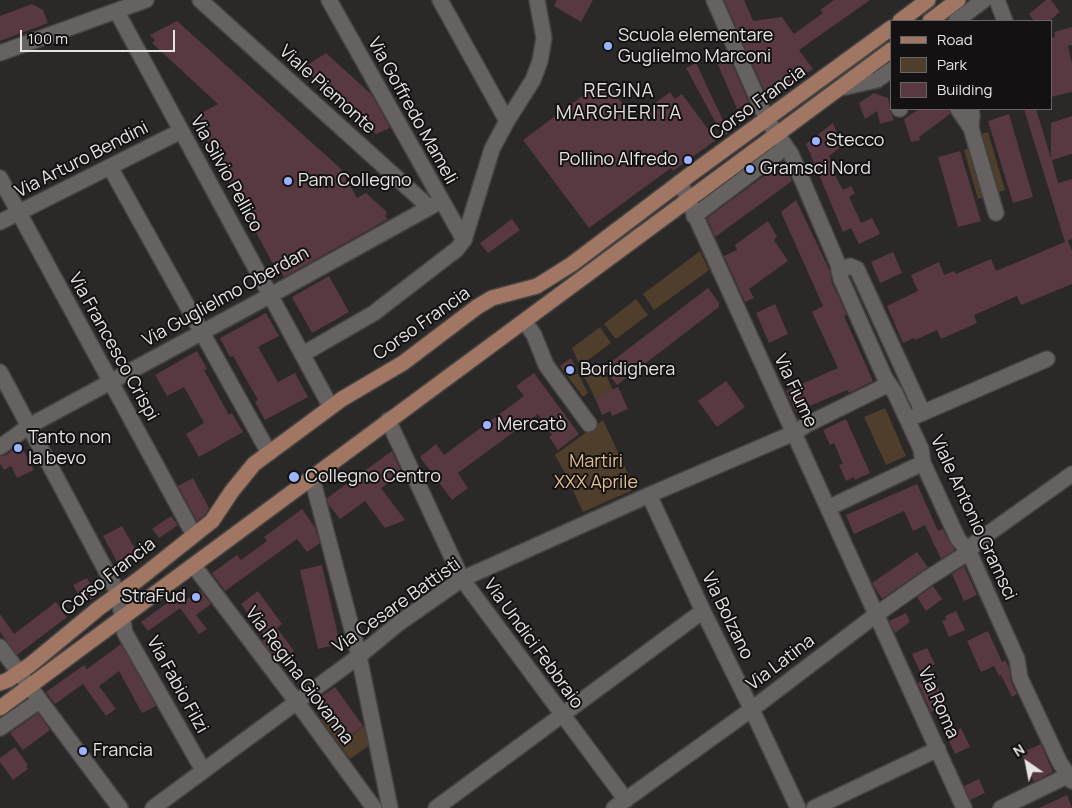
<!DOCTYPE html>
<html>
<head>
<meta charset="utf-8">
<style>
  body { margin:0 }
  #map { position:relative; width:1072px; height:808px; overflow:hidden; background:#2b2828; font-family:Manrope,sans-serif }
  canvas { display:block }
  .legend { position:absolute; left:890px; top:20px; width:162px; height:90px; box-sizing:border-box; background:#131111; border:1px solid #676565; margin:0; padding:6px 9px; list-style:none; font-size:15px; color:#e5e3e3 }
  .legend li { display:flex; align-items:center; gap:10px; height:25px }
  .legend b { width:25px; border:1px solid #676565 }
  .north { position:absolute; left:1002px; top:738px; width:50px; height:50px; -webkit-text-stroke:4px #131111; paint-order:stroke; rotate:327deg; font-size:14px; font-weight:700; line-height:20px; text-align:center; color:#e5e3e3 }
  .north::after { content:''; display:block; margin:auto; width:18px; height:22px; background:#e5e3e3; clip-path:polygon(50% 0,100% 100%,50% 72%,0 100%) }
  .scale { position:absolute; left:20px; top:30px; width:155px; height:22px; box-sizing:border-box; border:2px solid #e5e3e3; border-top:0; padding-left:6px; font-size:15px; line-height:18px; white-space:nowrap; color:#e5e3e3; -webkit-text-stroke:4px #131111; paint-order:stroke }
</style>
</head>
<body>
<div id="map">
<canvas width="1072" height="808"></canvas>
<ul class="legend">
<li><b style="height:6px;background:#a17763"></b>Road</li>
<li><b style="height:14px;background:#4f3e2b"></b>Park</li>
<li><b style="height:14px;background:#583841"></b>Building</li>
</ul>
<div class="north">N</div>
<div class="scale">100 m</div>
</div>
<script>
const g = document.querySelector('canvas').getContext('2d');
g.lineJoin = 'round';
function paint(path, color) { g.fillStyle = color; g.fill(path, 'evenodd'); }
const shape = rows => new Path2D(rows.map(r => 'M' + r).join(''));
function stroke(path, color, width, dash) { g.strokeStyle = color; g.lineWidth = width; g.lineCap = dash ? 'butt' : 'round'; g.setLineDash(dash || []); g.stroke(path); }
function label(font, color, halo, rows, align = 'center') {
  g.font = font + ' Manrope,sans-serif'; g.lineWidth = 4; g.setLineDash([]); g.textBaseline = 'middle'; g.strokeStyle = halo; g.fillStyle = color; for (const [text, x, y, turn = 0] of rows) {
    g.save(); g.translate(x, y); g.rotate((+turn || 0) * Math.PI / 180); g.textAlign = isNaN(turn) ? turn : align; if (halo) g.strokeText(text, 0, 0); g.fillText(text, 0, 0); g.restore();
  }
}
paint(shape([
  [988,132,1005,190,999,192,982,134],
  [970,148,985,197,978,199,964,150],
  [700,251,709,270,654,310,643,294],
  [636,299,648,315,616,339,604,324],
  [600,327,611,343,580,366,572,348],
  [597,362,606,375,613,390,595,398,582,372],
  [573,373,574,375,578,373,588,393,583,397,568,377],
  [885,408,906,456,886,465,864,417],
  [603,420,635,489,583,512,566,475,555,455],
  [326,714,345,740,369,722,374,742,350,759,321,720]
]), '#4f3e2b');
paint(shape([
  [557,0,593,0,581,22,554,6],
  [724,0,744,0,753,21,782,17,794,34,823,13,820,10,834,0,870,0,799,50,813,69,770,99,768,99],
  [1046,0,1051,0,1060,12,1049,21,1034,21,1029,14],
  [32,4,43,10,48,23,0,41,0,16],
  [177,21,340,168,357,198,366,193,387,212,385,216,388,219,284,277,275,262,273,264,194,117,218,104,152,43,155,40,150,35],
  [1072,27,1072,45,1068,46,1072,63,1072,92,1051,97,1051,38,1055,37,1054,32],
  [326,53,372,95,390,128,376,134,303,68],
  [729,57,749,103,737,109,717,62],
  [696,63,729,133,723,136,686,68],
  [604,80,634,119,670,92,675,99,682,94,716,140,673,171,671,168,589,228,523,140],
  [874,93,888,98,891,113,894,120,880,124,877,111,865,119,859,103],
  [919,109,949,109,950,114,919,137,920,140,911,142,904,119],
  [1024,109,1036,109,1051,158,1051,123,1072,116,1072,154,1052,160,1058,183,1072,179,1072,239,1067,241,1068,241,1072,251,1072,284,1021,305,1017,296,974,315,977,323,941,339,937,330,915,340,914,338,903,343,887,306,918,291,911,275,939,262,944,275,954,271,956,274,991,259,996,271,1065,242],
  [1009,114,1033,197,1013,203,988,121],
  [833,123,842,146,829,156,833,164,830,165,843,190,851,186,855,193,849,197,861,223,872,218,880,234,859,244,851,228,843,232,806,144],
  [960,151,981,221,958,227,938,157],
  [783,162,792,181,715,237,707,218],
  [796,200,830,271,832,283,847,315,844,316,873,381,849,393,847,390,796,412,786,391,838,368,812,312,823,306,781,212],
  [512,219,520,230,488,253,480,243],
  [768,221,777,237,774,240,788,261,749,289,754,298,745,302,724,256,737,250,735,245],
  [893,252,902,273,880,283,871,262],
  [329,276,349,312,312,333,292,297],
  [708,288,719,303,719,307,617,385,603,368],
  [775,304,788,334,769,343,756,313],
  [266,313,279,336,258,347,278,382,295,373,308,397,265,420,255,402,258,400,233,356,230,357,220,338],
  [197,351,207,369,204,370,229,415,232,413,243,432,199,457,186,434,204,423,184,387,167,396,155,375],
  [571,358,577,370,568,377,560,366],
  [534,373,579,434,558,450,549,437,552,435,538,414,458,473,468,488,452,500,420,457,436,444,444,455,524,396,516,386],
  [726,381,745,407,717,427,698,401],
  [618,387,628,409,612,416,610,411,602,415,595,398],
  [846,419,870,473,855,480,854,477,846,481,839,465,843,464,834,443,830,445,823,430],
  [20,444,34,470,17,478,11,466,4,470,0,464,0,456,6,455],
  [392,451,402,473,381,488,405,520,385,528,365,501,340,519,328,504,327,498],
  [193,478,209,508,205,515,197,521,178,486],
  [917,484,938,531,943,529,950,543,955,550,941,559,925,525,913,531,904,511,854,534,846,515],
  [302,509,315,527,320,543,307,552,297,539,225,591,212,573,237,555,241,560,267,541,264,537],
  [171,516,178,525,159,538,152,529],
  [122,526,137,552,119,565,103,536],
  [917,552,928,567,882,599,872,583],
  [322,565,340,644,318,649,300,570],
  [964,566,977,595,964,601,952,574],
  [87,578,95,593,95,597,84,604,73,585],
  [933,586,942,599,926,611,917,597],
  [200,590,211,604,196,615,207,629,199,634,180,608,148,631,141,622,181,593,186,600],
  [258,591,282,624,277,628,294,651,278,662,262,641,267,639,241,604],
  [56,602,67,617,17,655,0,632,0,614,14,634],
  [956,611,965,630,949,637,942,621,946,620,945,616],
  [906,613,910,622,895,633,889,621],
  [988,631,1002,662,1005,660,1009,668,1011,682,1017,694,1012,697,1001,675,999,676,994,666,981,672,967,641],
  [121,644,156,706,142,713,119,671,99,686,116,709,106,716,83,684,55,704,46,692,84,665,87,669],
  [927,648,935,664,929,667,946,705,931,712,918,683,924,680,912,654],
  [301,667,305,675,294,683,289,676],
  [335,687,363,726,344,740,316,700],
  [38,713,50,730,23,750,10,733],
  [961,728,970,747,955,754,949,741,952,740,950,734],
  [1041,744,1053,772,1034,782,1021,753],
  [15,747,28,765,26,766,28,769,13,780,0,762,0,758],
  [979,779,985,793,970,800,964,786],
  [1067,795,1072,808,1039,808]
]), '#583841');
const minor = shape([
  [200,0,429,207],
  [329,0,464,240],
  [440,0,507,121],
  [714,0,767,120,791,154,838,264,841,279,885,378,895,393,921,449,923,463,958,539,969,552,1017,659,1020,678,1060,763,1072,781],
  [997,0,1005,21],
  [117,12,327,400],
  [956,21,984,0],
  [0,53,146,0],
  [841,88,877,80,891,70],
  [899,109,900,109],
  [958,109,971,128],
  [971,109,972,115,971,128,996,213],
  [110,167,269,453],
  [0,178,194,535],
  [680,182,964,808],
  [694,216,786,147],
  [0,222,181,131],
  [839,271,850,266,857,269,923,413],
  [525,322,534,335,546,365,589,424],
  [303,354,374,313,457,249,464,240,492,149,507,121,533,80,540,61,544,38,537,0],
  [0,372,118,593,125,633,203,770],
  [913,417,1047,359],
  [388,420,462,579,626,800],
  [0,447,29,426,271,295,441,201],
  [312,478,359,656,390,808],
  [649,495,703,611,753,712,798,808],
  [828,508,923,463],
  [194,566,296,701,374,808],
  [0,647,120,808],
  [0,728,39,701],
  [153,808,359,656,399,623,462,579,649,495,794,433,806,425,889,384],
  [436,808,703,611],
  [614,808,752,709,877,614,928,578,961,557,969,552,975,543,1072,474],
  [814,808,938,749],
  [1001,808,1069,775]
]);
const major = shape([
  [900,21,928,0],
  [930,21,958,0],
  [0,683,8,680,30,665,99,608,139,579,212,521,232,491,254,464,342,399,403,363,477,307,492,298,537,286,572,264,691,174,891,28],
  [0,708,891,50]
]);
stroke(minor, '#464343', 18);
stroke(major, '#464343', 18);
stroke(minor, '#666262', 15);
stroke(major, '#a17763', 15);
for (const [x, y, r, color] of [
  [608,46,5,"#9bb4fd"],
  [816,141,5,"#9bb4fd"],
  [688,160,5,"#9bb4fd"],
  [750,169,5,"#9bb4fd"],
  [288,181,5,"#9bb4fd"],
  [570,370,5,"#9bb4fd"],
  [487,425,5,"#9bb4fd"],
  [18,448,5,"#9bb4fd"],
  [294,477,6,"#9bb4fd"],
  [196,597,5,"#9bb4fd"],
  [83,751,5,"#9bb4fd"]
]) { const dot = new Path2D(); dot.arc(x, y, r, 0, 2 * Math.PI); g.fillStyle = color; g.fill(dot); stroke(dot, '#131111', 2); }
label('18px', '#e5e3e3', '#131111', [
  ["Scuola elementare",618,36],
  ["Guglielmo Marconi",618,57],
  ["Stecco",826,141],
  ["Pollino Alfredo",678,160,"right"],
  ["Gramsci Nord",760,169],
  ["Pam Collegno",298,181],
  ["Boridighera",580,370],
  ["Mercatò",497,425],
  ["Tanto non",28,438],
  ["la bevo",28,459],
  ["Collegno Centro",305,477],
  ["StraFud",186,597,"right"],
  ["Francia",93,751]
], 'left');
label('18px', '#e5e3e3', '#131111', [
  ["Viale Piemonte",327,90,42],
  ["Corso Francia",758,103,-36],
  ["Via Goffredo Mameli",412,111,61],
  ["Via Arturo Bendini",82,160,-27],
  ["Via Silvio Pellico",226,174,61],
  ["Via Guglielmo Oberdan",226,297,-29],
  ["Corso Francia",422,324,-35],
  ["Via Francesco Crispi",113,347,61],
  ["Via Fiume",795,391,65],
  ["Viale Antonio Gramsci",973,518,65],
  ["Corso Francia",109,577,-38],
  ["Via Cesare Battisti",397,606,-35],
  ["Via Bolzano",727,616,64],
  ["Via Undici Febbraio",533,644,54],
  ["Via Latina",781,663,-37],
  ["Via Regina Giovanna",299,676,53],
  ["Via Fabio Filzi",177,685,61],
  ["Via Roma",938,703,66]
]);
label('18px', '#e4bc8d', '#131111', [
  ["Martiri",596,462],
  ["XXX Aprile",596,483]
]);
g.letterSpacing = '1px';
label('19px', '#e1dddc', '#131111', [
  ["REGINA",619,92],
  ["MARGHERITA",619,114]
]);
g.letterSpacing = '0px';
</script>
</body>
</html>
